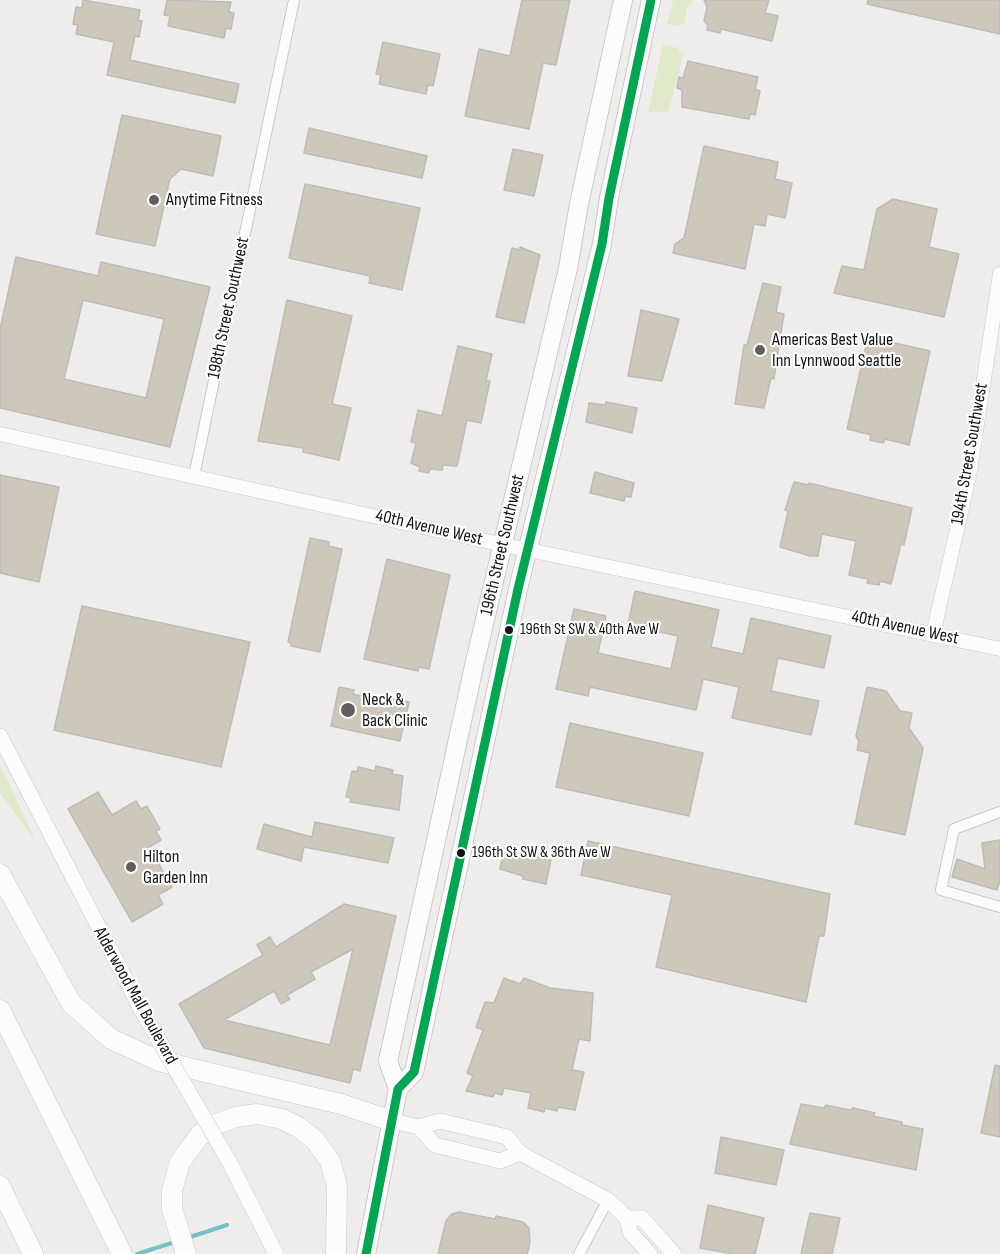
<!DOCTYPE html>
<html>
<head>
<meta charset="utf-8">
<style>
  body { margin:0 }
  canvas { display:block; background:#efedeb }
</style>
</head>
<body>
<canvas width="1000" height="1254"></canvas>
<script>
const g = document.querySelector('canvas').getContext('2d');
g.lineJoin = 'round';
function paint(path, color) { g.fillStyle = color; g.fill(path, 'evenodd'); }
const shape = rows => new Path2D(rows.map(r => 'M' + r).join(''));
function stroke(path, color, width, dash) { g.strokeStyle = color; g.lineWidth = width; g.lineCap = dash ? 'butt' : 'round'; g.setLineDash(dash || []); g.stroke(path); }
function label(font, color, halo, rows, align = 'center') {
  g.font = font + ' "Sofia Sans Condensed",sans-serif'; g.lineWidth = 4.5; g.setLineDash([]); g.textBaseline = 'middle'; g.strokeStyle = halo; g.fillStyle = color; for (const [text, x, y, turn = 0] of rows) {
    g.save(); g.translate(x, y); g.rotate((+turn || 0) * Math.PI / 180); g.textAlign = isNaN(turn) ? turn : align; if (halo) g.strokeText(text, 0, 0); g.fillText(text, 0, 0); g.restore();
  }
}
paint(shape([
  [673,0,692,0,691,5,688,4,684,23,680,26,667,24],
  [663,45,679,48,678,52,684,53,668,112,648,112],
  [0,766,7,779,36,842,0,793]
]), '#e0e9c9');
stroke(shape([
  [187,1238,227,1225],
  [137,1254,175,1242]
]), '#77c0c9', 4);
const building = shape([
  [83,0,140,10,138,20,142,21,139,37,135,36,130,60,239,84,235,103,107,75,114,42,76,34,78,25,73,24,76,7,82,8,83,0],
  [167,0,231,2,229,12,234,13,231,29,226,28,224,38,168,26,170,16,164,15,167,0],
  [522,0,570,0,556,65,543,63,529,129,465,116,479,49,510,56,522,0],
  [704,0,769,0,765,13,778,16,772,41,721,29,720,33,707,30,708,25,704,21,707,7,704,0],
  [868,0,1000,0,1000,34,867,4,868,0],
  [383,42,440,54,433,86,428,85,426,94,379,84,381,75,376,74,383,42],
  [688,61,758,77,755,89,760,91,755,115,750,114,749,119,682,107,682,90,677,88,679,77,683,78,688,61],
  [122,115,221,136,213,176,181,169,170,179,155,246,96,234,122,115],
  [309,128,427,156,422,178,304,153,309,128],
  [704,146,778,162,775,179,792,183,785,218,767,214,765,226,754,224,745,269,673,253,675,244,684,238,704,146],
  [513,149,543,155,534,196,504,190,513,149],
  [305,184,420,208,402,290,369,283,370,276,289,258,305,184],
  [893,199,937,209,929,247,959,254,944,317,834,293,842,266,864,270,877,209,893,199],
  [520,247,540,255,524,323,496,317,512,248,520,250,520,247],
  [16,257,98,276,101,262,210,287,170,447,0,408,0,329,16,257],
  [83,300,164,319,146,398,64,379,83,300],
  [763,283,781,287,776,312,784,314,774,379,771,378,764,408,735,404,744,345,747,345,763,283],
  [287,300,352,316,332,404,351,408,339,460,303,452,303,448,258,441,287,300],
  [641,310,679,319,662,381,628,376,641,310],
  [868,337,930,351,909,445,885,439,883,443,870,440,871,435,847,429,868,337],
  [458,346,492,354,486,381,490,381,481,423,467,420,457,466,443,465,442,470,430,469,429,473,419,471,420,467,411,463,416,443,411,442,418,410,442,416,458,346],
  [606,402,637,408,632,433,586,422,589,403,605,405,606,402],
  [595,472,634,483,631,497,625,496,624,501,590,493,595,472],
  [0,475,59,487,39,582,0,573,0,475],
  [794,482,809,485,809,483,912,508,904,545,901,544,891,584,880,581,879,585,867,583,868,579,849,575,856,541,822,534,818,556,810,556,780,547,788,511,785,510,794,482],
  [310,538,329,542,328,546,342,549,320,652,291,646,291,643,288,642,310,538],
  [387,559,450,575,429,669,419,667,418,671,364,659,387,559],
  [635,591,719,610,711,647,743,654,751,618,831,636,824,668,778,658,771,691,819,701,811,735,732,718,739,687,703,679,696,710,590,687,588,696,556,689,574,609,606,616,598,653,671,669,678,636,628,625,635,591],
  [82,606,250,642,221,767,54,730,82,606],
  [339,687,354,690,353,694,393,703,394,699,409,702,400,741,331,726,339,687],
  [867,687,886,691,900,711,912,713,909,728,923,748,905,835,855,824,870,753,857,750,859,741,856,736,867,687],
  [570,723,703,753,689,816,556,787,570,723],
  [376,766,393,770,392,774,403,776,399,810,350,802,351,798,346,797,352,771,357,772,358,767,375,771,376,766],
  [98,792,112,815,136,801,141,809,147,806,160,829,156,831,161,840,149,847,172,887,158,895,163,904,132,922,68,809,98,792],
  [315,822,394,838,388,863,304,847,301,861,257,849,264,824,312,837,315,822],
  [1000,840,1000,881,997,890,952,877,957,859,985,869,982,843,1000,840],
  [588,841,830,894,824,936,819,936,806,1002,656,967,672,895,581,875,588,841],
  [503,854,527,859,528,855,551,860,546,884,523,879,523,876,500,869,503,854],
  [344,904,396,916,360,1071,353,1069,350,1083,204,1048,179,1004,263,955,257,945,270,937,276,947,344,904],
  [353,949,330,1045,224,1020,274,991,281,1004,290,999,287,995,315,979,311,972,353,949],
  [504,978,520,984,524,978,550,988,593,993,590,1041,579,1039,572,1070,584,1072,575,1110,558,1107,557,1111,545,1108,544,1112,528,1108,531,1093,504,1088,502,1095,495,1093,493,1097,466,1091,473,1076,467,1073,483,1030,476,1027,485,1002,494,1003,504,978],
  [995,1065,1000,1066,1000,1137,981,1133,995,1065],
  [801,1104,824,1108,826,1105,850,1110,853,1108,875,1113,873,1116,902,1122,902,1125,923,1129,916,1170,790,1144,801,1104],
  [721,1137,784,1150,776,1185,715,1173,721,1137],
  [708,1205,764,1218,755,1254,733,1254,700,1248,708,1205],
  [459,1212,495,1219,496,1216,523,1222,529,1228,530,1243,527,1254,438,1254,446,1221,452,1214,459,1212],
  [810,1213,840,1218,832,1254,801,1254,810,1213]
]);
paint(building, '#cdc8b9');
stroke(building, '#bdbcba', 1.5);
const minor = shape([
  [194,476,294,0],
  [1000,812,954,829,941,890,1000,907],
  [579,1254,608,1200]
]);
const tertiary = shape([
  [0,434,486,541,1000,649],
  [933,634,969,477,1000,274]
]);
const secondary = shape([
  [0,736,143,1013],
  [392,1121,419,1127,440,1121,507,1137,520,1153,608,1200,627,1218,630,1232,650,1254],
  [419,1127,435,1145,500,1161,520,1153],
  [230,1163,276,1254],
  [627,1218,642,1218,674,1254]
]);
const primary = shape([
  [398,1089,388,1061,474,666,568,268,579,204,623,0],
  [366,1254,398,1089,414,1072,518,589,602,244,609,198,651,0]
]);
const motorway = shape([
  [0,874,71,1003,111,1039,159,1061,341,1104,392,1121],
  [0,1010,122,1254],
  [0,1186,33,1254],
  [186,1254,172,1209,172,1191,180,1162,200,1135,214,1125,236,1117,257,1114,282,1119,298,1127,315,1140,330,1161,337,1186,336,1254]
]);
stroke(minor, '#cbcac8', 12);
stroke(tertiary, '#cbcac8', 15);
stroke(secondary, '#cbcac8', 16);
stroke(primary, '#cbcac8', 20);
stroke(motorway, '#cbcac8', 21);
stroke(minor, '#fdfcfc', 10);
stroke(tertiary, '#fdfcfc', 14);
stroke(secondary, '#fdfcfc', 15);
stroke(primary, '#fdfcfc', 18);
stroke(motorway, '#fdfcfc', 20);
const secondaryBridge = shape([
  [143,1013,230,1163]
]);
stroke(secondaryBridge, '#cbcac8', 16, []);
stroke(secondaryBridge, '#fdfcfc', 15);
stroke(shape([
  [366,1254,398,1089,414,1072,518,589,602,244,609,198,651,0]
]), '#00a651', 9);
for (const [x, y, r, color] of [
  [154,200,6,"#605f5d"],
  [760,350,6,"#605f5d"],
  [509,630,5,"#131311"],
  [348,710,8,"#605f5d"],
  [461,853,5,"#131311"],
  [131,867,6,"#605f5d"]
]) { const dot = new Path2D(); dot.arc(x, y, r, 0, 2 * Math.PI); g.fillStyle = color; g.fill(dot); stroke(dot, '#fff', 2); }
label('16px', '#131311', '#fff', [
  ["196th St SW & 40th Ave W",520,630],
  ["196th St SW & 36th Ave W",472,853]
], 'left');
label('18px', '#131311', '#fff', [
  ["Anytime Fitness",166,200],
  ["Americas Best Value",772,340],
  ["Inn Lynnwood Seattle",772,361],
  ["Neck &",362,700],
  ["Back Clinic",362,721],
  ["Hilton",143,857],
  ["Garden Inn",143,878]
], 'left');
label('18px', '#131311', '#fff', [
  ["198th Street Southwest",229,308,-78],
  ["194th Street Southwest",970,454,-80],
  ["40th Avenue West",429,528,13],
  ["196th Street Southwest",503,545,-77],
  ["40th Avenue West",905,628,12],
  ["Alderwood Mall Boulevard",135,996,61]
]);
</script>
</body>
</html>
